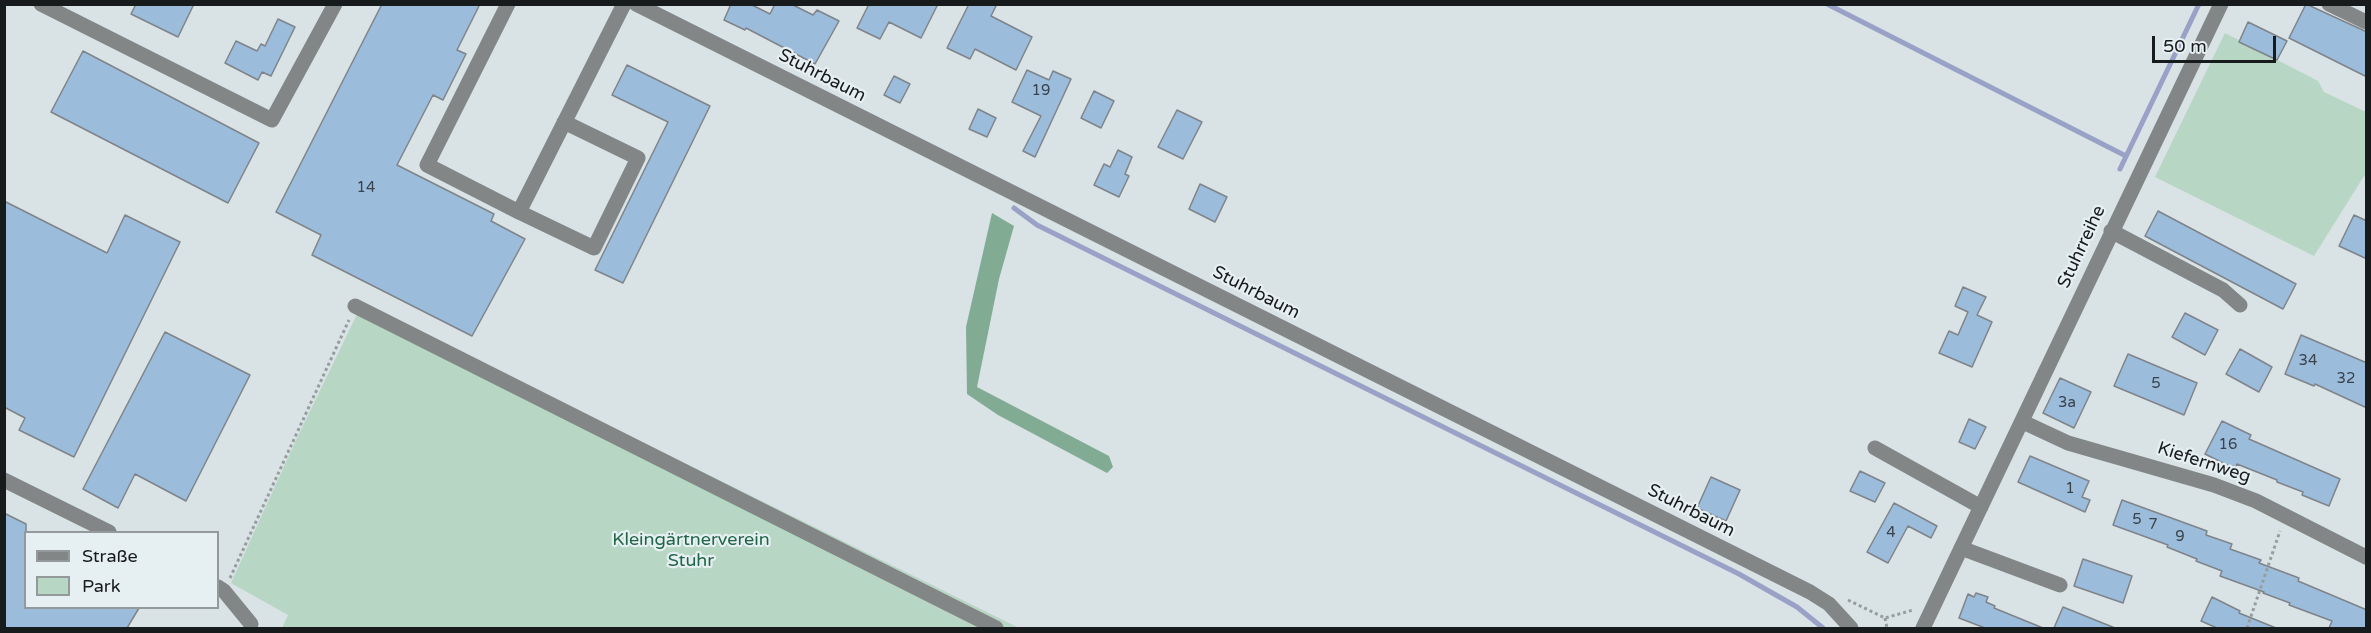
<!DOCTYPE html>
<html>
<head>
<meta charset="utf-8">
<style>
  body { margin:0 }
  #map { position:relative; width:2371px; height:633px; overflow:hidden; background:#d9e2e5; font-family:"Varela Round",sans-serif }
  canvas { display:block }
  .frame { position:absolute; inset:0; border:6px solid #181b1c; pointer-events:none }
  .legend { position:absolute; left:24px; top:531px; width:195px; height:78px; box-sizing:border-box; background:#e6eff2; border:2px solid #949a9c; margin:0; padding:8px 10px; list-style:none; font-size:18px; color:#181b1c }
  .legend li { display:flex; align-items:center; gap:12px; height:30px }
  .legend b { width:30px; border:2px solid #949a9c }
  .scale { position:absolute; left:2152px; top:36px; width:124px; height:27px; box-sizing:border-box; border:3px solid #181b1c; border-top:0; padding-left:8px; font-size:18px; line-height:21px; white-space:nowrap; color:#181b1c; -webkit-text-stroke:4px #e6eff2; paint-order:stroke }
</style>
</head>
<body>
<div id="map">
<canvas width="2371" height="633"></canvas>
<div class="frame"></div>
<ul class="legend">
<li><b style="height:8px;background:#828686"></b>Straße</li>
<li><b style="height:16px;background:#b7d6c4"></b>Park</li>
</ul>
<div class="scale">50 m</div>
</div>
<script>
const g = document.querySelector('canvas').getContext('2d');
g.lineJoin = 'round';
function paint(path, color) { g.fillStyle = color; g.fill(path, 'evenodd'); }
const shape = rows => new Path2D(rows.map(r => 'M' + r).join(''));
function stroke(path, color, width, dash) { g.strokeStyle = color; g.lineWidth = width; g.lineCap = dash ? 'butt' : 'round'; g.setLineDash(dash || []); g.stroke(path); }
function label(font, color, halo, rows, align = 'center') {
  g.font = font + ' "Varela Round",sans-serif'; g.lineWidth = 4.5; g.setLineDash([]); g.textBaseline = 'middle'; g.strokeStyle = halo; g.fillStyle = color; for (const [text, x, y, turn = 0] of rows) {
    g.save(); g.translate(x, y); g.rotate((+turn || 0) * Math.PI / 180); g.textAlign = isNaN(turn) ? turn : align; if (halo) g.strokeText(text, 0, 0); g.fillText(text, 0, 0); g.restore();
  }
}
paint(shape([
  [2225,33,2318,81,2324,92,2366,112,2366,177,2364,176,2314,256,2155,177],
  [361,306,391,318,1019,628,282,628,288,615,231,583,297,438]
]), '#b7d6c4');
paint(shape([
  [992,213,1014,226,999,279,977,387,1109,456,1113,467,1107,473,998,415,967,394,966,327]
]), '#82ab94');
stroke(shape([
  [1827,4,2126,156],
  [2120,169,2199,4],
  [1014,208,1037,225,1739,574,1797,607,1823,628]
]), '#99a1c7', 5);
const building = shape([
  [136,4,194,4,178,37,131,14,136,4],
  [382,4,480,4,457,50,466,54,443,100,433,95,397,165,494,214,491,221,525,239,472,336,312,255,321,235,276,212,382,4],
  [731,4,750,4,770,14,775,4,791,4,813,15,817,10,839,21,815,64,746,28,745,30,724,20,731,4],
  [869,4,938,4,921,38,889,22,880,39,857,28,869,4],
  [969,4,997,4,991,16,1032,37,1016,70,975,49,970,59,947,48,969,4],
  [2306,4,2367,32,2367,77,2289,38,2306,4],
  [278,19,295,27,271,76,262,72,258,80,225,63,236,41,257,51,261,44,265,46,278,19],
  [2248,22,2287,41,2277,60,2239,42,2248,22],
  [83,51,259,143,228,203,51,112,83,51],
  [627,65,710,106,623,283,595,270,668,122,612,95,627,65],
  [1027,70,1049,80,1053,71,1071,79,1035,157,1023,151,1041,116,1012,102,1027,70],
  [894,76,910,84,900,103,884,95,894,76],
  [1094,91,1114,101,1101,128,1081,118,1094,91],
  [978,109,996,118,987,137,969,129,978,109],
  [1177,110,1202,122,1183,159,1158,147,1177,110],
  [1118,150,1132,157,1125,174,1129,176,1119,197,1094,185,1104,164,1110,167,1118,150],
  [1200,184,1227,197,1215,222,1189,209,1200,184],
  [4,201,107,253,125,215,180,242,74,457,19,430,25,418,4,407,4,201],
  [2158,211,2296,284,2283,309,2145,236,2158,211],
  [2354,215,2367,221,2367,259,2339,246,2354,215],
  [1963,287,1986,297,1977,315,1992,322,1972,367,1939,353,1949,331,1958,335,1968,312,1955,306,1963,287],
  [2185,313,2218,330,2205,355,2172,337,2185,313],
  [165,332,250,375,186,501,135,474,118,508,83,489,165,332],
  [2301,335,2367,363,2367,408,2315,384,2314,386,2285,374,2301,335],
  [2240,349,2272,367,2259,392,2226,374,2240,349],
  [2128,354,2197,383,2184,415,2114,386,2128,354],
  [2060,378,2091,392,2074,428,2043,413,2060,378],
  [1969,419,1986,427,1975,449,1959,442,1969,419],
  [2222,421,2251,435,2249,439,2340,479,2329,506,2302,495,2303,492,2277,482,2277,480,2237,464,2235,469,2205,454,2222,421],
  [2030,456,2089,481,2082,497,2090,500,2085,512,2018,482,2030,456],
  [1860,471,1885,483,1875,502,1850,491,1860,471],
  [1711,477,1740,490,1726,521,1697,508,1711,477],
  [2122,500,2207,531,2206,535,2232,544,2230,549,2261,560,2259,563,2299,578,2298,581,2367,610,2367,628,2329,628,2332,621,2289,605,2290,603,2263,593,2264,592,2220,576,2222,571,2196,561,2197,559,2167,547,2168,545,2113,525,2122,500],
  [1894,503,1937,526,1931,538,1908,526,1888,563,1867,552,1894,503],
  [4,513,26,524,26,608,139,608,127,628,4,628,4,513],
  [2083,559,2132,576,2123,603,2074,586,2083,559],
  [1976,593,1988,597,1986,602,1995,606,1994,608,2043,628,1985,628,1959,618,1968,594,1974,597,1976,593],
  [2212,597,2240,611,2239,613,2276,628,2217,628,2201,621,2212,597],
  [2063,607,2115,628,2054,628,2063,607]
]);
paint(building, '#9cbcdb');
stroke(building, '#7e848a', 1.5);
stroke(shape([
  [230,578,349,320],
  [1848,600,1885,618,1913,610],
  [1885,618,1887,628],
  [2247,628,2280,531]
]), '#969d9f', 3, [3, 3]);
stroke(shape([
  [41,4,272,120,335,4],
  [508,4,427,165,519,212,624,4],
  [636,4,1810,592,1829,604,1851,628],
  [2329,4,2366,22],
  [519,212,594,248,638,158,564,122],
  [2111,231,2223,290,2240,305],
  [355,306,996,628],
  [2023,422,2068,443,2214,485,2256,501,2366,557],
  [1875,448,1981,507],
  [4,480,109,532],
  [1961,548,2060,585],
  [218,587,224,591,251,624],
  [1923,628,2221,4]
]), '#828686', 15);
label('15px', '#39434c', null, [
  ["19",1041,91],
  ["14",366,188],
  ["34",2308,361],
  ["32",2346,379],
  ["5",2156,384],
  ["3a",2067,403],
  ["16",2228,445],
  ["1",2070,489],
  ["5",2137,520],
  ["7",2153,525],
  ["4",1891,533],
  ["9",2180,537]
]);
label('18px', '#181b1c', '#e6eff2', [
  ["Stuhrbaum",822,76,27],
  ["Stuhrreihe",2082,247,-65],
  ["Stuhrbaum",1256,293,27],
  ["Kiefernweg",2204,463,18],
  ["Stuhrbaum",1691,511,27]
]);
label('18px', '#1f6546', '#e6eff2', [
  ["Kleingärtnerverein",691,540],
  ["Stuhr",691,561]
]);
</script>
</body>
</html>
